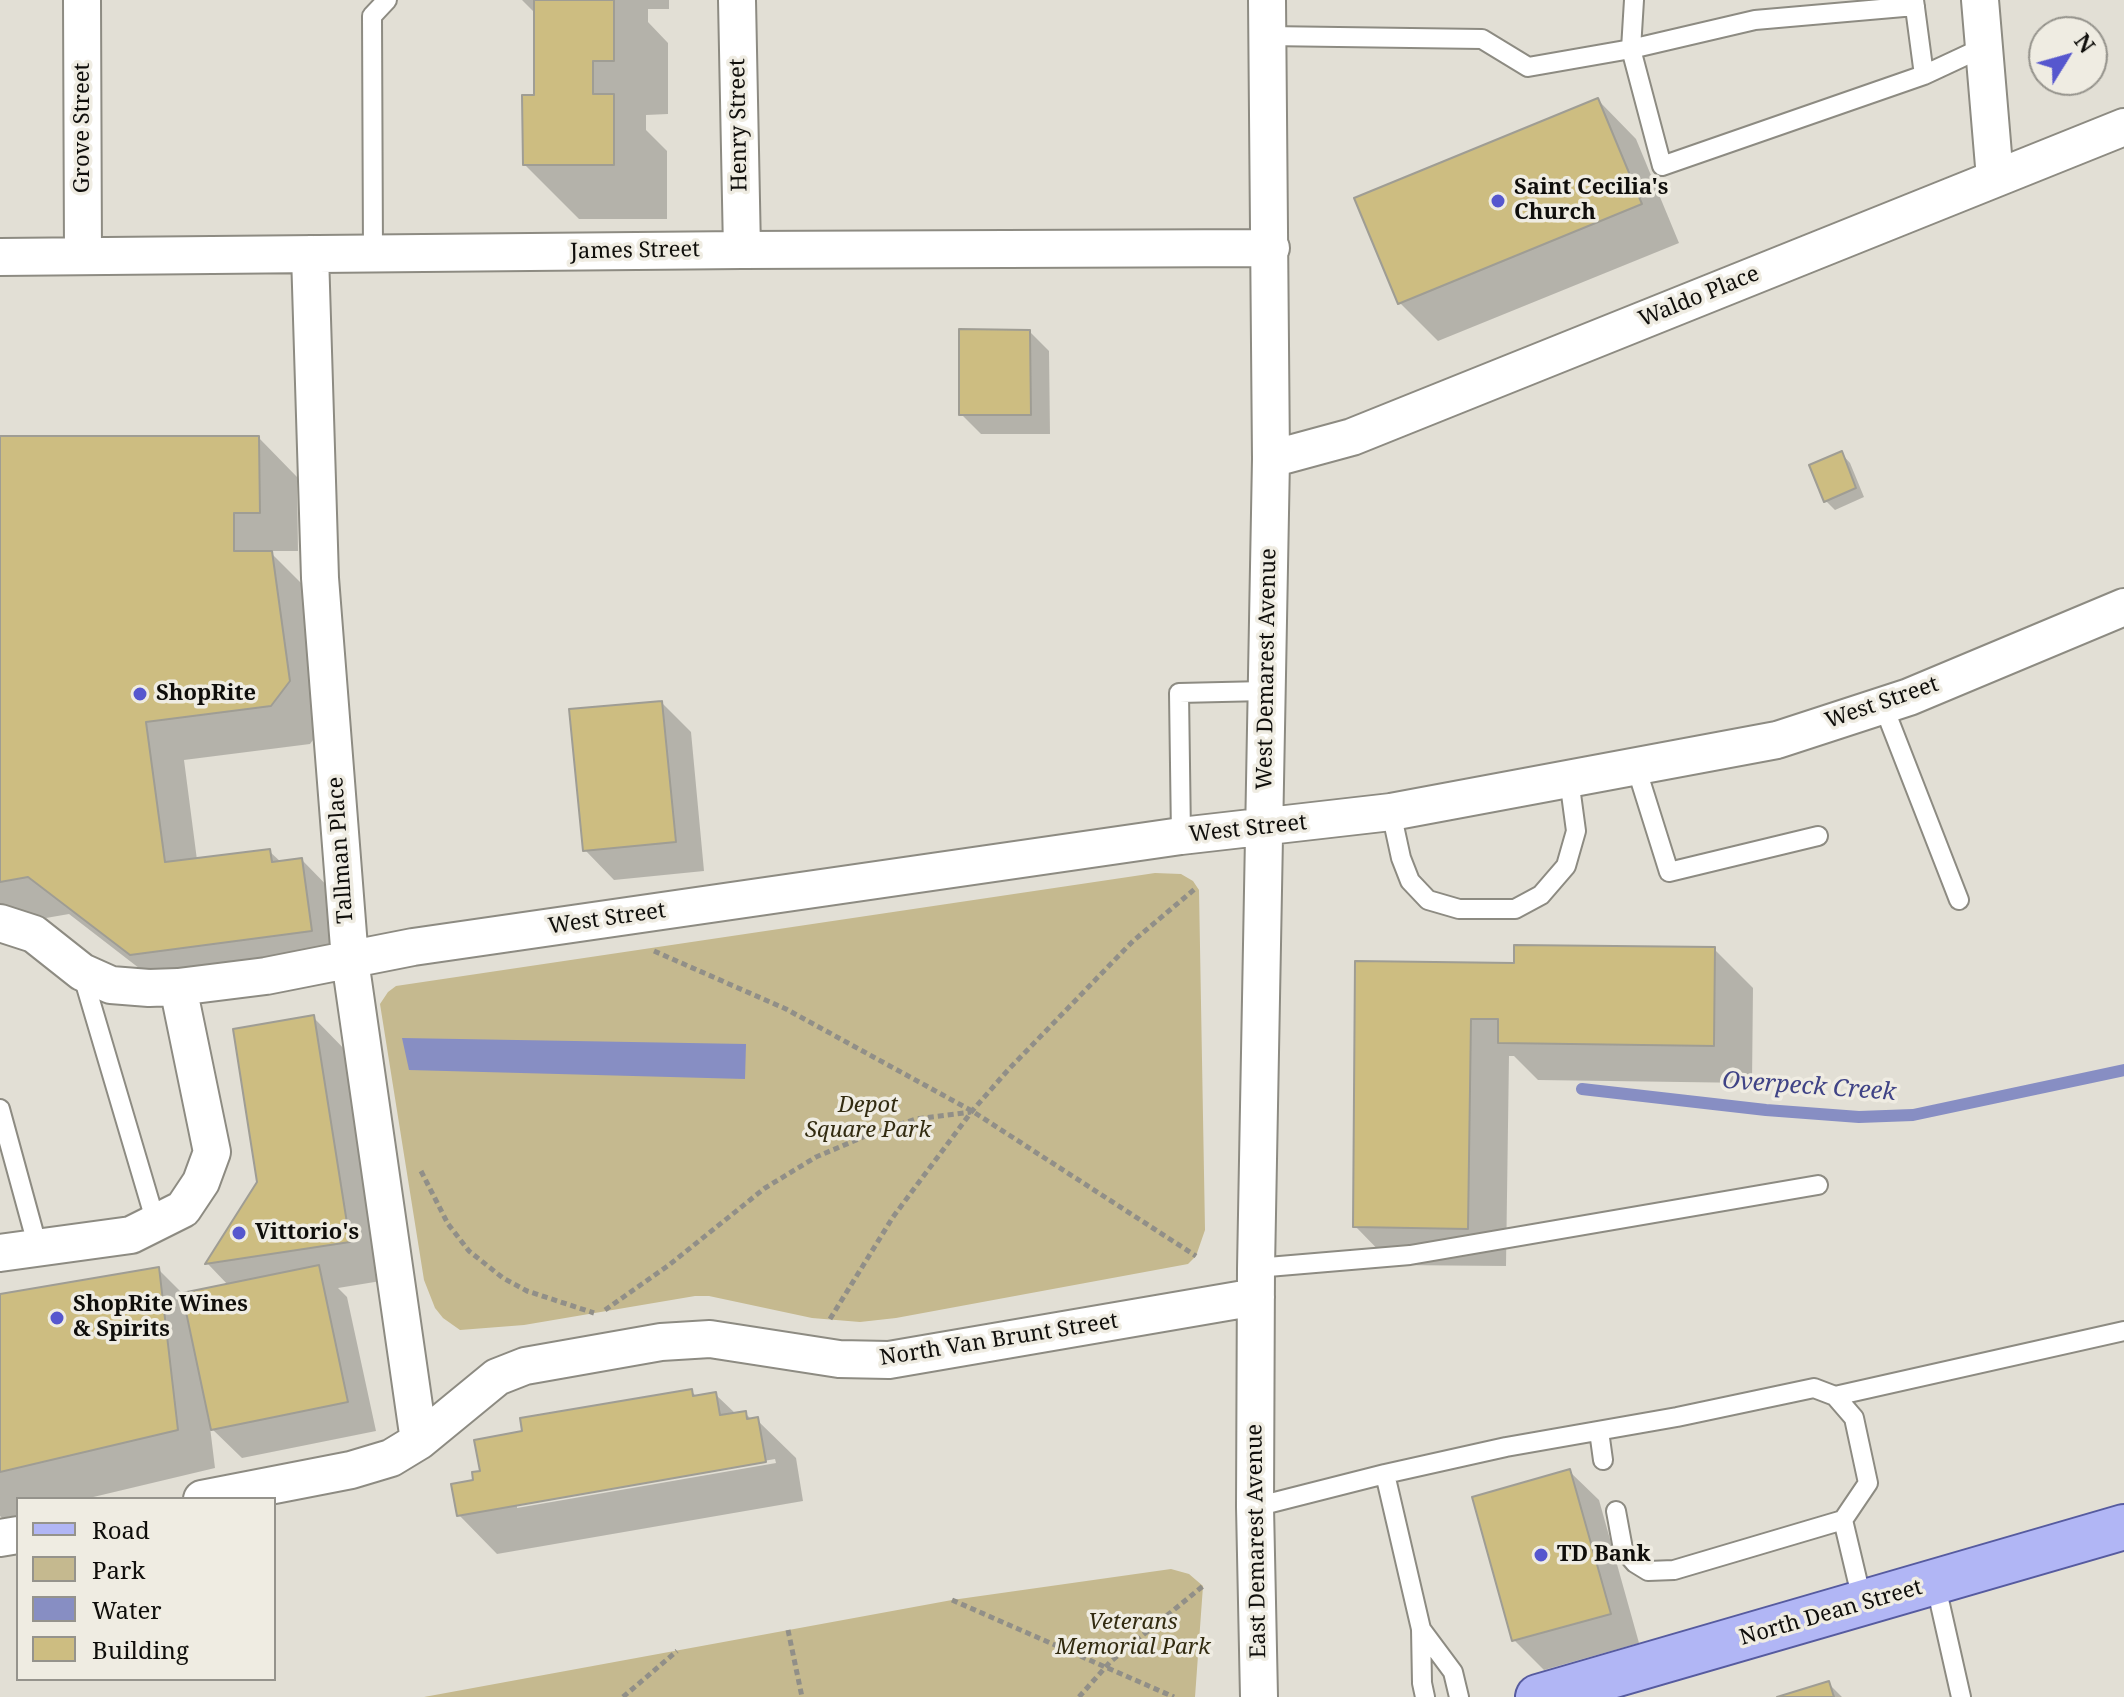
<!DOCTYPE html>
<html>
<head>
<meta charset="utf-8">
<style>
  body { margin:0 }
  #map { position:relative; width:2124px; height:1697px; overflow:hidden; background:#e2dfd5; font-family:"Noto Serif",serif }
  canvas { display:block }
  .legend { position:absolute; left:16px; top:1497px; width:260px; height:184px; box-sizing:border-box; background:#efece2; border:2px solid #95938c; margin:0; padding:10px 14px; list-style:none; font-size:24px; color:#0f0e0b }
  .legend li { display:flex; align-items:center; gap:16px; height:40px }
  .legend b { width:40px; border:2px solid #95938c }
  .north { position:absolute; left:2028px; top:16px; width:80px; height:80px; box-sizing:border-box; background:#efece2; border:2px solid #95938c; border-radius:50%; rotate:53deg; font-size:22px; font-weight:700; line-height:32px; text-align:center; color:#0f0e0b }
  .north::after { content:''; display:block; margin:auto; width:28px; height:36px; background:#5657ce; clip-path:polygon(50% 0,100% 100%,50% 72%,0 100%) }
</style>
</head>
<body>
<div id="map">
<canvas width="2124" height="1697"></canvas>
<ul class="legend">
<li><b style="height:10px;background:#b1b6f5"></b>Road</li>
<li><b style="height:22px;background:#c5b98f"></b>Park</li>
<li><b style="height:22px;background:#878ec3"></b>Water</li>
<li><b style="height:22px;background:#cdbd81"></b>Building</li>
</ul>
<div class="north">N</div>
</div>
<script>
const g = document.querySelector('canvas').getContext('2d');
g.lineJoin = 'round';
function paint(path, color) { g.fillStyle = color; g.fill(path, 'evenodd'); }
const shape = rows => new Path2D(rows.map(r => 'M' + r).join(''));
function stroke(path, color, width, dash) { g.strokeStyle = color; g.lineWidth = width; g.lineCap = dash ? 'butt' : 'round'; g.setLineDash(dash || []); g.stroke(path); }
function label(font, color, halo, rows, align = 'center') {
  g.font = font + ' "Noto Serif",serif'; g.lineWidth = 7; g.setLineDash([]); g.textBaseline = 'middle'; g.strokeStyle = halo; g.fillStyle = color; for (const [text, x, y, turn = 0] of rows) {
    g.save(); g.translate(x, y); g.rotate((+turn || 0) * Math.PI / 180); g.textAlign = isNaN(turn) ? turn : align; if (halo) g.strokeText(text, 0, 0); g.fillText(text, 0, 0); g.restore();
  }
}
paint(shape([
  [1155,873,1181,874,1193,881,1199,890,1205,1230,1196,1256,1188,1264,896,1318,860,1322,812,1318,709,1296,695,1296,524,1325,460,1330,443,1318,435,1308,424,1280,380,1004,388,992,396,986],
  [1171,1569,1189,1574,1203,1586,1195,1697,424,1697,952,1600]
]), '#c5b98f');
paint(shape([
  [402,1038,746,1044,745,1079,409,1070]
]), '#878ec3');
paint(shape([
  [522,0,669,0,669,9,648,9,648,22,668,43,668,114,646,115,646,130,667,151,667,219,579,219,525,165,536,97,536,14],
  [1598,100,1636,139,1679,243,1438,341,1400,303],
  [1030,332,1049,351,1050,434,981,434,961,414],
  [0,438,259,438,297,477,298,551,269,551,310,592,328,720,310,744,184,760,197,860,269,851,282,863,302,860,340,899,349,969,170,992,69,914,0,926],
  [1841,453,1850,463,1864,497,1835,510,1825,500],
  [662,703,691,732,704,871,614,880,585,850],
  [1714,949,1753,988,1752,1083,1538,1080,1514,1056,1509,1056,1506,1266,1393,1265,1355,1226,1357,963,1516,965],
  [313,1017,351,1056,387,1280,338,1288,347,1297,376,1431,242,1458,210,1427,215,1468,85,1499,18,1499,18,1515,2,1518,0,1516,0,1296,158,1269,184,1295,229,1286,208,1264,260,1182],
  [691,1391,697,1397,715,1394,736,1414,745,1413,752,1420,757,1420,796,1458,803,1501,497,1554,459,1515,482,1472,525,1433],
  [775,1459,776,1463,517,1508,517,1504],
  [1569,1471,1599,1500,1639,1643,1544,1670,1514,1640],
  [1828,1683,1842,1697,1784,1697]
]), '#0003');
stroke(shape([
  [1582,1089,1766,1110,1859,1117,1913,1115,2124,1070]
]), '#878ec3', 12);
const building = shape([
  [534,0,614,0,614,61,593,61,593,94,614,94,614,165,523,165,522,95,534,95,534,0],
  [1598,98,1642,204,1398,304,1354,198,1598,98],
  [959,329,1030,330,1031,415,959,415,959,329],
  [0,436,259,436,260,513,234,513,234,551,272,551,290,681,271,706,146,722,165,862,270,849,272,862,302,858,312,931,130,955,28,877,0,882,0,436],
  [1842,451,1856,488,1824,502,1809,465,1842,451],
  [662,701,676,842,583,851,569,709,662,701],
  [1514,945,1715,947,1714,1046,1498,1043,1498,1019,1471,1019,1468,1229,1353,1227,1355,961,1514,963,1514,945],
  [314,1015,350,1242,205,1264,257,1182,233,1029,314,1015],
  [319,1265,348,1402,211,1430,182,1293,319,1265],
  [159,1267,178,1430,0,1472,0,1294,159,1267],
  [692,1389,693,1396,716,1392,720,1415,746,1411,747,1419,758,1417,766,1462,457,1516,451,1484,473,1480,472,1472,480,1471,474,1440,522,1431,520,1418,692,1389],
  [1570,1469,1611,1614,1512,1641,1472,1497,1570,1469],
  [1829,1681,1834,1697,1777,1697,1829,1681]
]);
paint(building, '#cdbd81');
stroke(building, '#9f9d94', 2);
const lane = shape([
  [1914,0,1924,75],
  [1915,6,1755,20,1631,49,1662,166,1924,75,1984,47],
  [1267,36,1482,39,1528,67,1631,49,1634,0],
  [373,255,372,16,387,0],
  [1883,705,1959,900],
  [1636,767,1669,872,1818,836],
  [1391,812,1401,858,1410,881,1428,900,1459,909,1515,909,1541,895,1566,866,1576,831,1569,779],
  [1181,836,1179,693,1265,691],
  [82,973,156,1223],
  [0,1109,38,1248],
  [1256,1268,1410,1255,1818,1185],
  [1835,1396,2124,1331],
  [1599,1431,1603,1460],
  [1255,1507,1385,1474],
  [1616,1511,1623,1549,1635,1563,1648,1571,1674,1570,1843,1520,1863,1604],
  [1935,1582,1961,1697],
  [1421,1629,1385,1474,1506,1447,1677,1417,1814,1388,1835,1396,1854,1418,1868,1483,1843,1520],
  [1425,1697,1422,1683,1421,1629,1453,1672,1459,1697]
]);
const street = shape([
  [82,0,83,256],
  [737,0,742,250],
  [1980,0,1995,178],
  [310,254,320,578,350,960,419,1441],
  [0,257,742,250,1271,248],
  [1271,459,1352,437,2124,127],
  [0,923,34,934,82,972,111,985,149,988,178,987,266,976,413,947,1181,836,1391,812,1777,740,1909,697,2124,607],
  [0,1253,131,1235,183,1209,201,1182,212,1152,178,987],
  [202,1499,351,1470,391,1458,419,1441,497,1377,525,1366,661,1342,710,1339,839,1359,889,1360,1256,1297],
  [0,1538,18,1535],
  [1259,1697,1255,1507,1256,1268,1271,459,1267,0]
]);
const primary = shape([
  [1538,1697,2124,1527]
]);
stroke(lane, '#8d8b82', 22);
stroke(street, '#8d8b82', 40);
stroke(primary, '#565b9f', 48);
stroke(shape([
  [654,951,786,1009,972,1111,1196,1256],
  [421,1171,448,1224,469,1251,503,1278,527,1291,594,1313],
  [605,1310,669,1265,765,1188,816,1157,868,1135,916,1119,971,1112],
  [830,1319,893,1217,972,1111,1008,1070,1133,941,1196,888],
  [952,1600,1174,1697],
  [788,1630,802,1697],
  [623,1697,677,1651],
  [1079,1697,1110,1662,1203,1586]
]), '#918f88', 5, [6, 4]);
stroke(lane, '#fff', 18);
stroke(street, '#fff', 36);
stroke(primary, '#b1b6f5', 44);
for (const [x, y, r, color] of [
  [1498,201,8,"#5657ce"],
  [140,694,8,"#5657ce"],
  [239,1233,8,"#5657ce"],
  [57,1318,8,"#5657ce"],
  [1541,1555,8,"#5657ce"]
]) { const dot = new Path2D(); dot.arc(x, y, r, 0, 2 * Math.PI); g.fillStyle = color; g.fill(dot); stroke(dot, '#efece2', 3); }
label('22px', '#0f0e0b', '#efece2', [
  ["Henry Street",739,125,-91],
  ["Grove Street",83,128,-90],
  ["James Street",635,251,-1],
  ["Waldo Place",1699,297,-22],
  ["West Demarest Avenue",1267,669,-89],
  ["West Street",1882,703,-19],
  ["West Street",1248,829,-6],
  ["Tallman Place",341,850,-94],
  ["West Street",607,919,-8],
  ["North Van Brunt Street",999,1340,-9],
  ["East Demarest Avenue",1257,1541,-91],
  ["North Dean Street",1831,1613,-16]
]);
label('bold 22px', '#0f0e0b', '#efece2', [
  ["Saint Cecilia's",1514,188],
  ["Church",1514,213],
  ["ShopRite",156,694],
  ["Vittorio's",255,1233],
  ["ShopRite Wines",73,1305],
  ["& Spirits",73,1330],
  ["TD Bank",1557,1555]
], 'left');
label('italic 22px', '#322b10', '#efece2', [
  ["Depot",868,1106],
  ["Square Park",868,1131],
  ["Veterans",1133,1623],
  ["Memorial Park",1133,1648]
]);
label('italic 24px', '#3f4386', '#efece2', [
  ["Overpeck Creek",1809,1087,4]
]);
</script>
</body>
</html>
